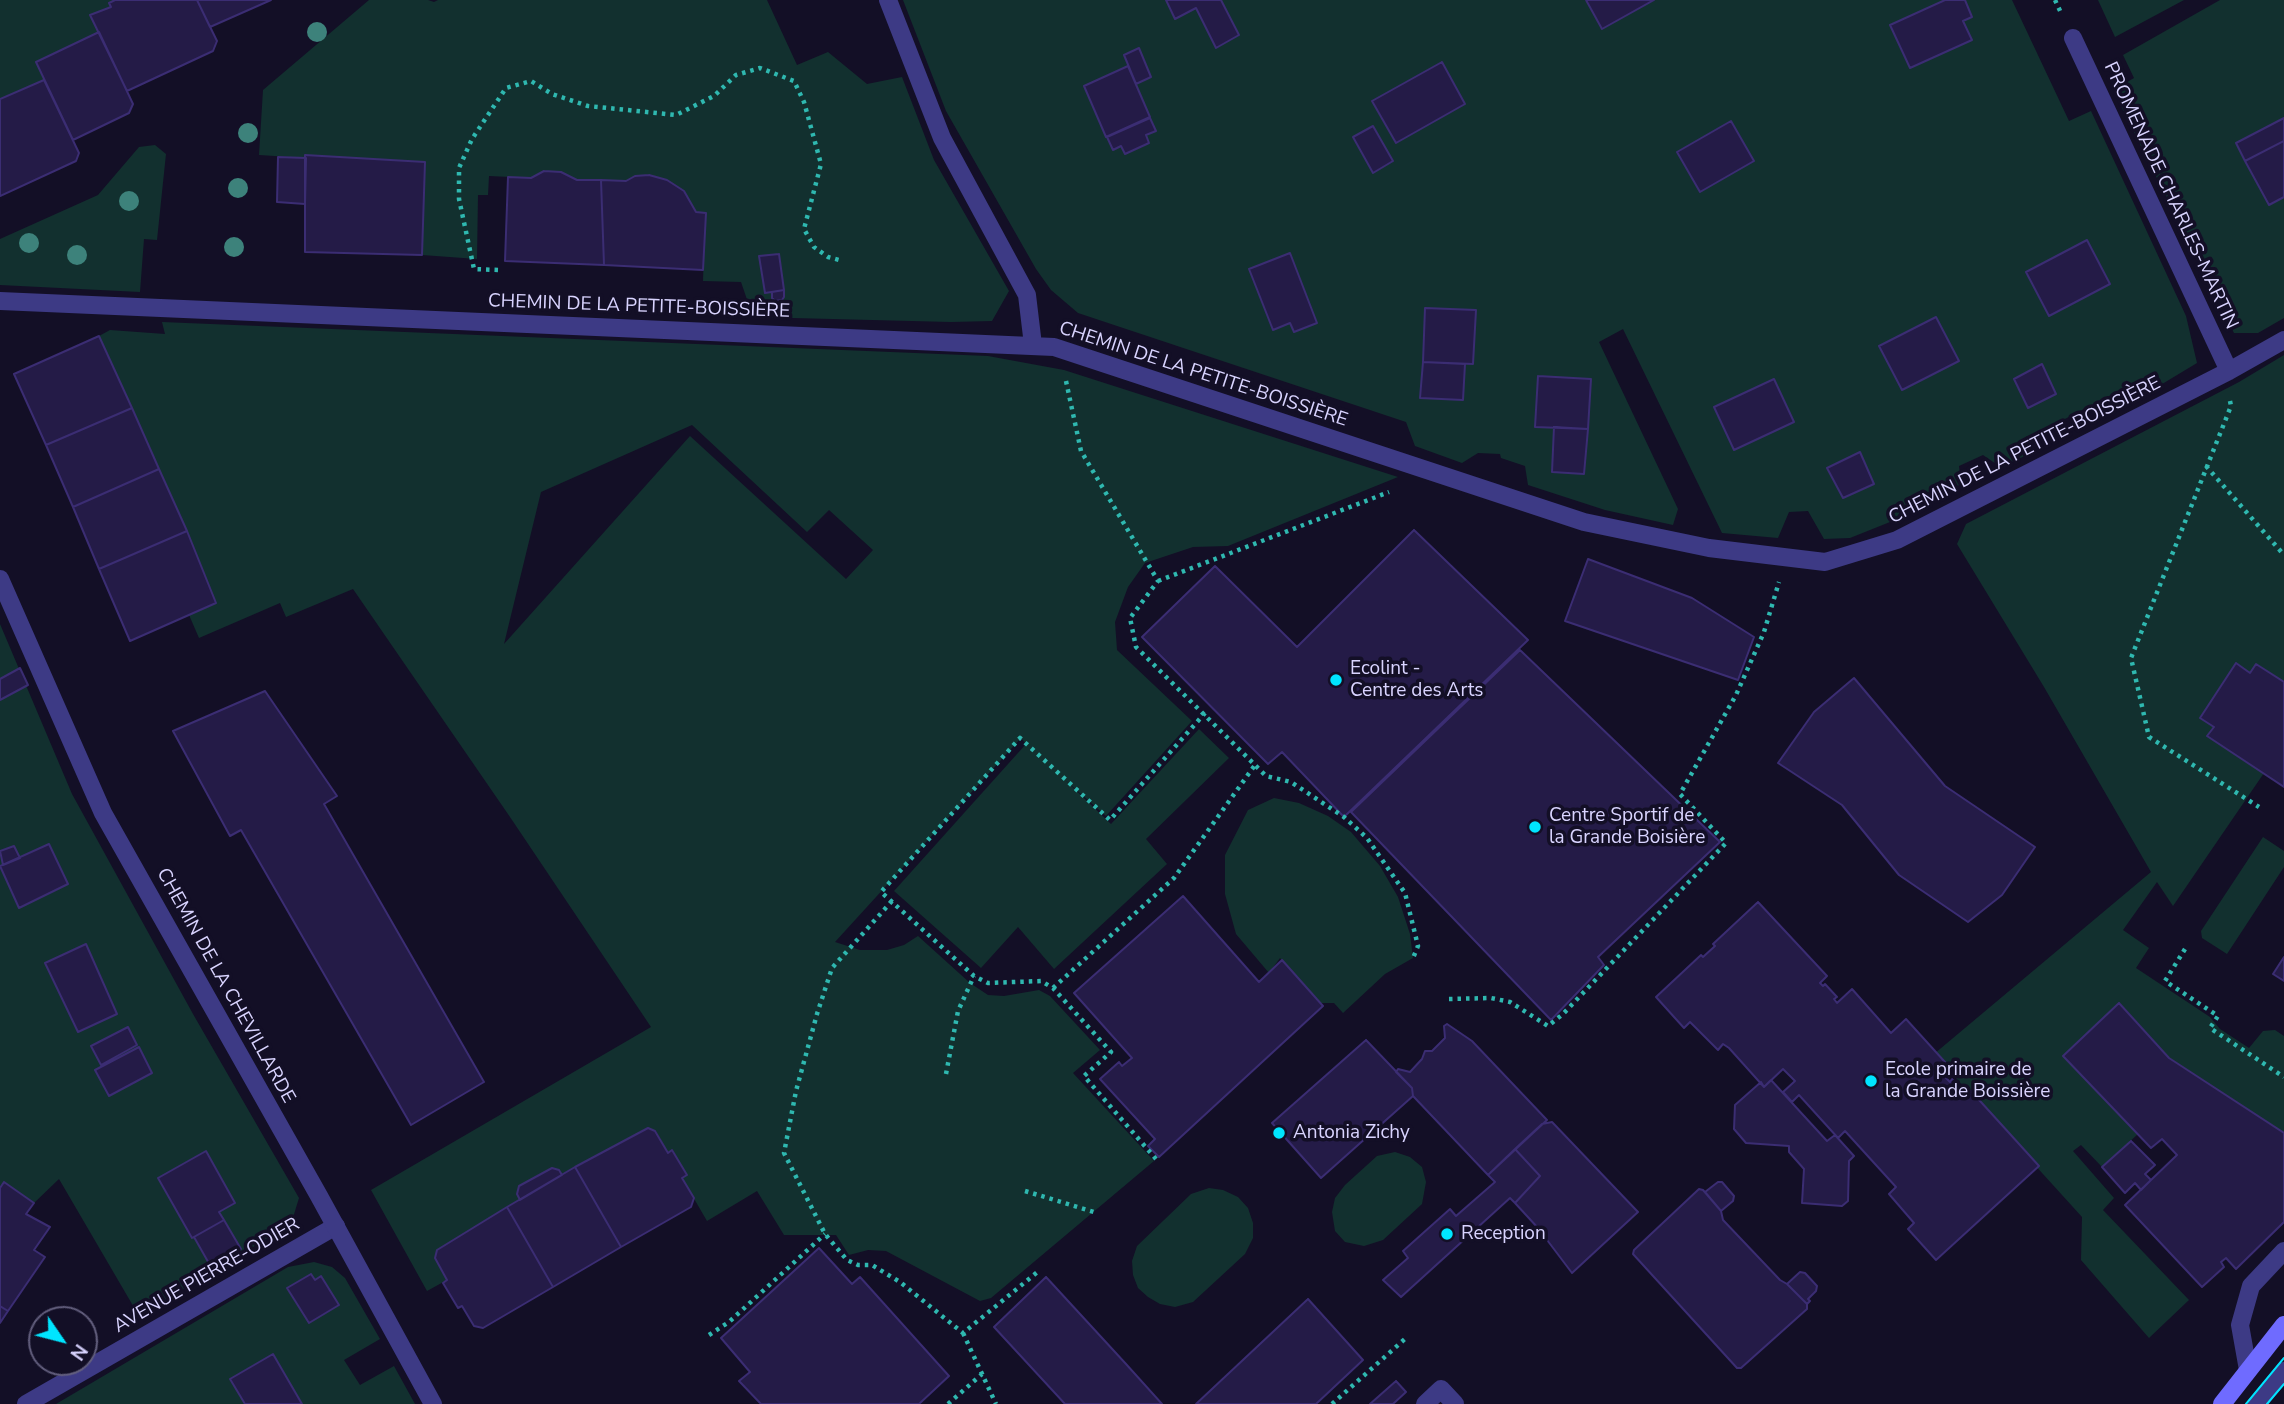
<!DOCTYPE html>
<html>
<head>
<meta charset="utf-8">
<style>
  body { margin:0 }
  #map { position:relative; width:2284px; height:1404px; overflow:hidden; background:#130f26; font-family:"Nunito Sans",sans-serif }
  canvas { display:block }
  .north { position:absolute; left:28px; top:1306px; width:70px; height:70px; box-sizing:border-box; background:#130f26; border:2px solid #625e7d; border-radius:50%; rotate:125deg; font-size:19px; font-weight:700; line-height:28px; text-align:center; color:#d9d4ff }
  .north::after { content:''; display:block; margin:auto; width:24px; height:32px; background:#00e5ff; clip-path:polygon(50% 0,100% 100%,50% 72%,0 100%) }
</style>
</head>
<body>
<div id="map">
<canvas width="2284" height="1404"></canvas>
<div class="north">N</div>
</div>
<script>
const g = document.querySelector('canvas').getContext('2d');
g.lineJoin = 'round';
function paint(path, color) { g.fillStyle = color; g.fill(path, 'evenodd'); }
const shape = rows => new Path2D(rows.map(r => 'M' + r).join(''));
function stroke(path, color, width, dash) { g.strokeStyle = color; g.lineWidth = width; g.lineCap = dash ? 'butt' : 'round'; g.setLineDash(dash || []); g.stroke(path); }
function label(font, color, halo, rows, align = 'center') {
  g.font = font + ' "Nunito Sans",sans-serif'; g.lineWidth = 7; g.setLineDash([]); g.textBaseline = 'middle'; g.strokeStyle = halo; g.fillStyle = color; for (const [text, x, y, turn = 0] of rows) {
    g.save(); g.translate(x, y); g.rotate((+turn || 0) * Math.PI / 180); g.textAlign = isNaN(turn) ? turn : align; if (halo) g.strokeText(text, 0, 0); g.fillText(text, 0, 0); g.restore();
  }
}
paint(shape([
  [0,0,115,0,109,3,111,7,91,15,99,32,36,62,44,80,0,99],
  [369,0,428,0,434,2,438,0,767,0,797,65,828,52,867,84,902,77,934,160,1009,291,992,321,951,322,753,317,741,282,703,281,705,213,696,212,684,191,667,180,649,175,636,176,626,181,577,180,561,172,544,171,531,178,489,176,488,195,478,195,477,259,422,255,425,162,306,155,306,158,259,155,263,90],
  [903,0,2012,0,2069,121,2091,111,2186,316,2197,363,2129,404,2109,396,2036,434,2041,447,2002,468,1983,455,1959,466,1961,484,1895,520,1850,538,1824,539,1808,511,1789,512,1778,538,1722,533,1623,329,1599,342,1678,509,1673,525,1605,510,1528,485,1525,466,1501,458,1500,454,1478,453,1462,463,1415,446,1406,422,1078,313,1051,290,1036,269,946,111],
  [2098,0,2184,0,2115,37],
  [2220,0,2284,0,2284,318,2258,333,2234,333,2113,90,2134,78,2123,55],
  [155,145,166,154,157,240,144,239,140,292,0,285,0,239,98,195,139,147],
  [162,322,988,356,1064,370,1398,477,1228,546,1193,547,1145,563,1128,587,1115,622,1117,650,1192,721,1106,816,1064,779,1111,824,1199,729,1229,758,1146,839,1167,864,1054,969,1018,927,981,968,894,891,1026,744,1021,738,835,942,860,950,887,950,904,945,918,936,970,983,988,995,1004,996,1039,990,1050,996,1100,1050,1073,1073,1154,1161,991,1298,980,1301,886,1251,868,1250,849,1255,836,1235,784,1235,757,1191,707,1221,682,1178,686,1175,673,1150,668,1153,656,1131,647,1128,562,1175,559,1170,551,1168,519,1186,517,1194,520,1200,437,1250,435,1258,447,1280,427,1291,371,1190,651,1027,510,817,353,589,286,617,280,603,199,638,189,615,99,336,110,330,165,334],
  [692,425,807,532,829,510,873,550,846,579,690,436,504,644,541,492],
  [2284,355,2284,682,2257,664,2250,673,2236,663,2201,718,2214,727,2208,736,2264,773,2173,906,2157,882,2123,930,2149,948,2136,968,2210,1017,2220,1029,2249,1048,2263,1031,2275,1030,2284,1036,2284,1133,2169,1058,2120,1003,2063,1056,2138,1134,2102,1167,2081,1145,2073,1151,2114,1198,2103,1210,2189,1300,2149,1338,2081,1260,2082,1217,1934,1054,2151,872,2044,687,1957,544,1966,524,2239,382],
  [0,624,72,794,193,1014,299,1198,291,1224,139,1316,59,1179,34,1203,4,1182,0,1188],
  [1274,798,1299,803,1328,816,1351,832,1380,866,1398,897,1410,934,1413,958,1385,974,1343,1013,1334,1003,1321,1003,1280,958,1269,973,1236,934,1225,894,1225,855,1248,810],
  [2263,837,2284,851,2284,867,2227,954,2202,938,2201,931],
  [1395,1152,1410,1157,1422,1167,1426,1182,1422,1204,1383,1240,1364,1246,1345,1242,1335,1231,1332,1212,1335,1198,1345,1185,1377,1156],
  [1209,1188,1223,1190,1238,1197,1248,1208,1253,1223,1253,1238,1245,1254,1193,1302,1175,1307,1160,1304,1148,1297,1138,1288,1133,1275,1132,1261,1137,1246,1191,1194],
  [314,1262,332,1267,345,1278,380,1339,344,1360,360,1385,394,1366,415,1404,56,1404,288,1267]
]), '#12302f');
const building = shape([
  [115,0,197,0,217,41,213,51,127,91,90,15,111,7,109,3,115,0],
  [197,0,271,0,210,27,197,0],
  [1166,0,1221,0,1239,35,1216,48,1196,8,1175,19,1166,0],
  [1586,0,1654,0,1602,29,1586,0],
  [1945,0,1965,0,1972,17,1963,21,1972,40,1910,68,1890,25,1945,0],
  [99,32,133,104,129,113,73,140,36,62,99,32],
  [1139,48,1151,77,1136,84,1124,55,1139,48],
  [1442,62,1465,104,1396,143,1372,101,1442,62],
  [1128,66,1150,117,1106,137,1084,86,1128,66],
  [44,80,79,153,76,161,0,196,0,99,44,80],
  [1150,118,1156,131,1146,135,1149,143,1125,154,1121,146,1113,150,1107,137,1150,118],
  [2284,118,2284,141,2245,161,2236,143,2284,118],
  [1731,121,1754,161,1700,192,1677,152,1731,121],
  [1373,126,1393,161,1373,173,1353,137,1373,126],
  [2284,141,2284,197,2269,205,2245,161,2284,141],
  [305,155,425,162,422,255,305,252,305,155],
  [278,157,306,158,305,204,277,202,278,157],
  [544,171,561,172,577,180,601,180,604,265,505,261,508,177,531,178,544,171],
  [649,175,667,180,684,191,696,212,706,213,703,270,604,265,601,180,626,181,635,176,649,175],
  [2087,240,2110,284,2049,316,2026,272,2087,240],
  [1290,253,1317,323,1294,332,1290,323,1273,330,1249,269,1290,253],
  [779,254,784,290,765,293,759,256,779,254],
  [784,290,784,297,782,300,775,301,772,298,772,292,784,290],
  [1425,308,1476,310,1473,364,1423,362,1425,308],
  [1936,317,1959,361,1902,390,1879,346,1936,317],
  [99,336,132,408,46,445,14,374,99,336],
  [1423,362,1465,364,1463,400,1420,398,1423,362],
  [2042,364,2056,394,2028,408,2014,379,2042,364],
  [1538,376,1591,379,1588,429,1535,427,1538,376],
  [1774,379,1794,422,1734,450,1714,407,1774,379],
  [132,408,159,469,73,507,46,445,132,408],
  [1554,427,1588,429,1584,474,1552,472,1554,427],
  [1860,452,1874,484,1843,498,1827,468,1860,452],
  [159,469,187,531,99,569,73,507,159,469],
  [1414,530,1528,640,1344,817,1282,752,1268,764,1142,637,1215,566,1297,647,1414,530],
  [187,531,216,603,130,641,99,569,187,531],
  [1588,559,1692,598,1754,637,1738,680,1565,621,1588,559],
  [1520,650,1720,842,1598,957,1604,965,1551,1020,1351,812,1520,650],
  [2236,663,2250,673,2256,664,2284,682,2284,787,2207,736,2214,727,2200,718,2236,663],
  [20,668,28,685,0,700,0,679,20,668],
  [1854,678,1945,786,2035,847,2002,895,1968,922,1899,875,1842,805,1778,763,1814,712,1854,678],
  [265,691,337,796,324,804,484,1082,411,1125,241,830,230,836,173,731,265,691],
  [49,844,68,884,19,908,0,866,49,844],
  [14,846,20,858,3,865,0,851,14,846],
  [1183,896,1259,982,1282,960,1323,1006,1159,1157,1148,1146,1155,1139,1100,1079,1119,1062,1122,1066,1132,1058,1074,993,1183,896],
  [1758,902,1827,976,1820,983,1823,986,1825,984,1837,997,1834,999,1837,1003,1852,989,1891,1033,1906,1019,1954,1072,1946,1078,1950,1082,1952,1079,1964,1092,1961,1095,1964,1098,1971,1091,2039,1166,1936,1260,1908,1229,1914,1223,1889,1194,1896,1187,1845,1131,1838,1138,1799,1095,1792,1102,1783,1092,1795,1081,1783,1069,1764,1087,1729,1048,1723,1044,1718,1050,1690,1022,1684,1028,1656,997,1701,955,1703,957,1715,946,1713,944,1758,902],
  [86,944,117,1014,78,1032,45,963,86,944],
  [2284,957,2284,981,2273,974,2284,957],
  [2119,1003,2169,1058,2284,1133,2284,1222,2236,1269,2226,1258,2221,1262,2224,1267,2202,1287,2125,1205,2177,1155,2162,1139,2151,1148,2063,1056,2119,1003],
  [1447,1024,1472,1041,1547,1120,1488,1175,1413,1096,1412,1088,1396,1072,1398,1069,1410,1072,1422,1059,1425,1051,1432,1051,1445,1038,1444,1026,1447,1024],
  [128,1027,137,1045,101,1065,91,1046,128,1027],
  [1366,1040,1412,1088,1413,1096,1321,1178,1272,1123,1366,1040],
  [139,1047,152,1073,109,1096,95,1070,139,1047],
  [1771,1080,1827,1141,1835,1135,1854,1156,1849,1161,1848,1201,1842,1206,1802,1203,1804,1169,1789,1152,1789,1146,1746,1143,1734,1129,1735,1105,1761,1082,1764,1087,1771,1080],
  [1552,1122,1638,1212,1572,1273,1538,1228,1515,1203,1540,1176,1515,1149,1542,1124,1552,1122],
  [648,1128,655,1131,668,1153,672,1150,687,1175,682,1178,694,1198,691,1207,621,1247,575,1167,648,1128],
  [2131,1141,2155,1165,2145,1174,2151,1180,2141,1190,2135,1183,2125,1193,2102,1167,2131,1141],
  [1515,1149,1540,1176,1515,1203,1510,1198,1401,1297,1383,1280,1408,1258,1403,1251,1450,1209,1456,1216,1495,1182,1488,1175,1515,1149],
  [206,1151,235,1203,219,1212,224,1220,192,1238,158,1178,206,1151],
  [575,1167,621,1247,553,1287,507,1207,575,1167],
  [552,1168,559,1170,562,1175,520,1200,517,1194,519,1186,552,1168],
  [4,1182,34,1203,26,1214,50,1227,34,1250,45,1257,8,1311,0,1306,0,1188,4,1182],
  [1718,1182,1722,1182,1734,1196,1733,1201,1721,1211,1705,1192,1718,1182],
  [1699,1189,1703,1190,1721,1211,1723,1220,1780,1280,1787,1284,1807,1304,1807,1309,1741,1368,1737,1368,1633,1254,1634,1250,1699,1189],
  [507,1207,553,1287,483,1328,474,1326,462,1306,458,1308,443,1283,447,1280,435,1258,437,1250,507,1207],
  [224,1220,241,1249,211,1267,194,1237,224,1220],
  [819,1248,852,1284,860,1277,949,1376,919,1404,761,1404,739,1381,750,1372,721,1338,819,1248],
  [1800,1272,1805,1273,1817,1286,1816,1291,1808,1299,1810,1301,1807,1304,1787,1284,1800,1272],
  [311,1274,315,1280,321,1276,339,1305,309,1323,287,1288,311,1274],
  [1046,1277,1126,1364,1162,1404,1065,1404,994,1327,1046,1277],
  [1308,1299,1363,1360,1316,1404,1196,1404,1308,1299],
  [0,1306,8,1311,0,1323,0,1306],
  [273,1354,302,1404,245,1404,230,1379,273,1354],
  [1396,1381,1406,1392,1393,1404,1370,1404,1396,1381]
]);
paint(building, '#241b47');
stroke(building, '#3b2d73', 2);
stroke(shape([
  [2055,0,2062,15],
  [498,270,474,269,459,199,459,168,472,139,506,88,531,81,552,94,588,106,676,115,714,96,736,75,760,68,794,81,804,102,821,164,804,229,814,247,828,257,843,261],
  [1066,381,1081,451,1158,581,1130,618,1136,647,1266,776,1291,782,1344,817,1367,838,1405,893,1418,946,1413,958],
  [2230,401,2231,406,2131,658,2149,737,2259,807],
  [2206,466,2284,555],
  [1158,581,1389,492],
  [892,901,832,968,817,1014,796,1091,784,1153,825,1234,847,1260,858,1265,872,1265,900,1282,963,1333,1040,1270],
  [2185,949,2165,981,2218,1016,2210,1028,2284,1077],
  [1053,988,1174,878,1255,765],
  [1449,999,1491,998,1510,1002,1548,1026,1563,1014,1726,843,1680,794,1736,695,1764,632,1779,582],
  [946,1074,958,1011,974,976],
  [1156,1159,1084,1076,1111,1052,1053,988,1041,981,988,983,974,976,881,892,1020,738,1110,820,1205,713],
  [1025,1191,1094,1212],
  [963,1333,996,1404],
  [709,1335,729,1322,825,1234],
  [948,1404,982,1374],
  [1332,1404,1406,1338]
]), '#2fb8b0', 4.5, [3.5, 5]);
stroke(shape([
  [2248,1370,2240,1325,2251,1286,2284,1251],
  [1425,1404,1441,1389,1455,1404],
  [2257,1404,2284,1371]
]), '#3d3a85', 18);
stroke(shape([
  [888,0,942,138,1027,295,1033,345],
  [2073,38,2229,371],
  [0,301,1054,347,1584,522,1709,548,1825,562,1897,540,2229,371,2284,340],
  [26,1404,336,1226]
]), '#3d3a85', 18);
stroke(shape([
  [0,579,103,813,319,1196,433,1404]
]), '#3d3a85', 18);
stroke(shape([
  [2222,1404,2284,1325]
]), '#6f6bff', 18);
stroke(shape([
  [2246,1404,2284,1358],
  [2267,1404,2284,1384]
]), '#00e5ff', 2);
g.fillStyle = '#3d827b';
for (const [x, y] of [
  [317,32],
  [248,133],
  [238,188],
  [129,201],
  [29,243],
  [234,247],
  [77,255]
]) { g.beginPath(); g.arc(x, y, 10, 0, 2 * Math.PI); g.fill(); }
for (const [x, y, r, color] of [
  [1336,680,7,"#00e5ff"],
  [1535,827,7,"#00e5ff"],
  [1871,1081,7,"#00e5ff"],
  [1279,1133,7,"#00e5ff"],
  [1447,1234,7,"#00e5ff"]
]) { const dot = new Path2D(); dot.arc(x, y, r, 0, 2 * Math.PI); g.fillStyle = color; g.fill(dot); stroke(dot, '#130f26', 2.5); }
label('19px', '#d9d4ff', '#130f26', [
  ["PROMENADE CHARLES-MARTIN",2170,196,65],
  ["CHEMIN DE LA PETITE-BOISSIÈRE",639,307,2],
  ["CHEMIN DE LA PETITE-BOISSIÈRE",1203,375,18],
  ["CHEMIN DE LA PETITE-BOISSIÈRE",2025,451,-27],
  ["CHEMIN DE LA CHEVILLARDE",225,986,61],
  ["AVENUE PIERRE-ODIER",207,1276,-30]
]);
label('19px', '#d9d4ff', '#130f26', [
  ["Ecolint -",1350,669],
  ["Centre des Arts",1350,691],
  ["Centre Sportif de",1549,816],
  ["la Grande Boisière",1549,838],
  ["Ecole primaire de",1885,1070],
  ["la Grande Boissière",1885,1092],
  ["Antonia Zichy",1293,1133],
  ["Reception",1461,1234]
], 'left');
</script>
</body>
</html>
